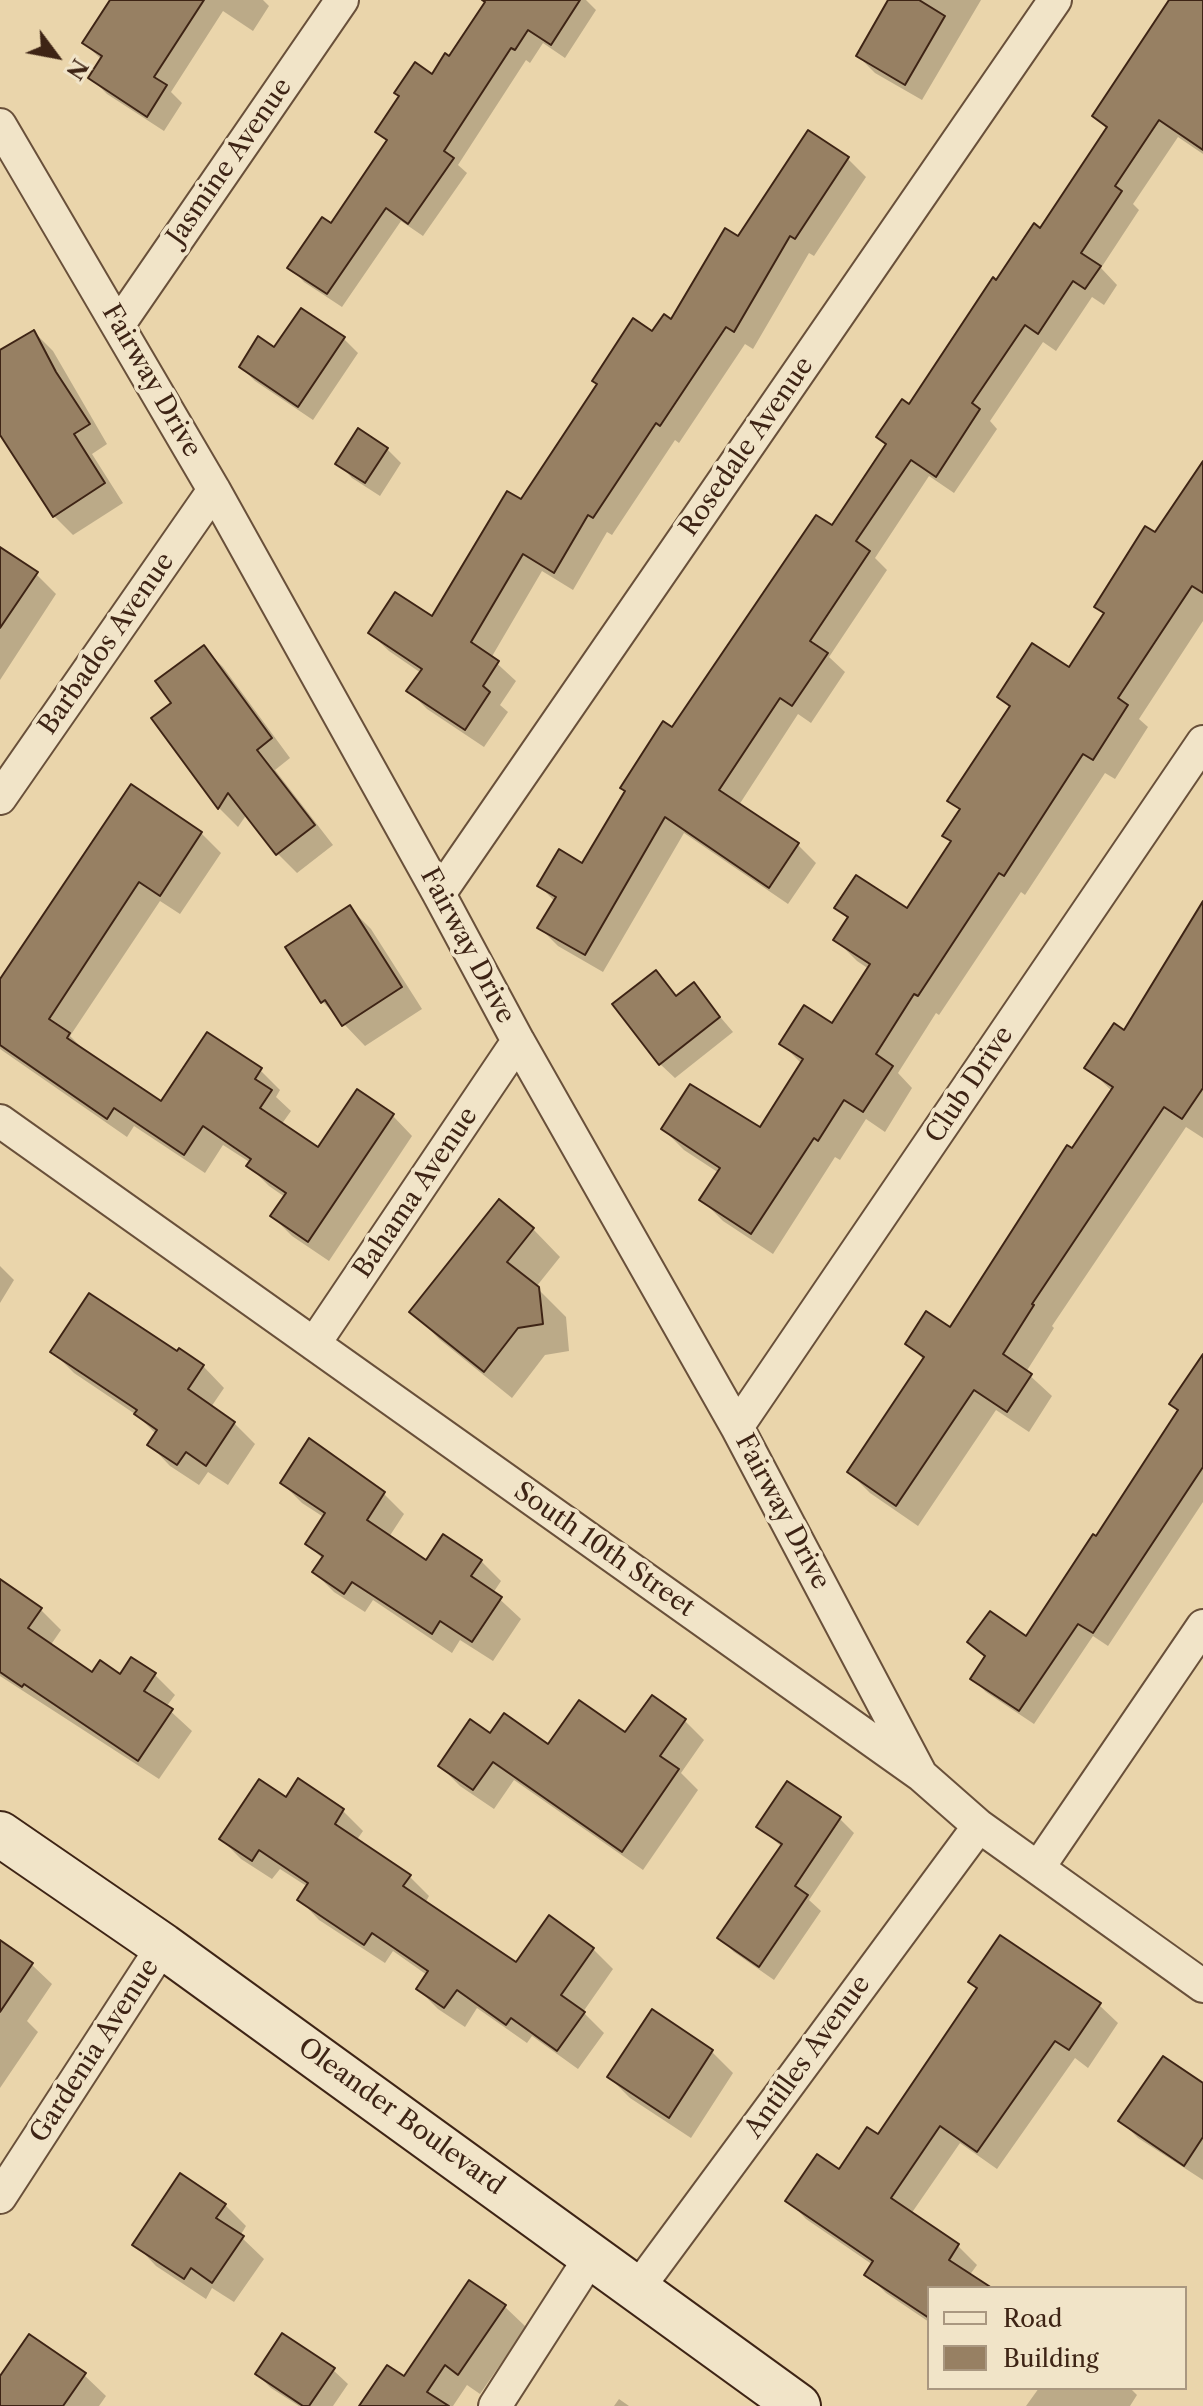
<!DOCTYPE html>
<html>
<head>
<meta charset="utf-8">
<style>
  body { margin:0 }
  #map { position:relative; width:1203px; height:2406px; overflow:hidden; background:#ead5ab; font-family:"Libre Caslon Text",serif }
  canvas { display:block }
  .legend { position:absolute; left:927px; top:2286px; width:260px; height:104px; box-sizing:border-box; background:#f1e4c8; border:2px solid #a99780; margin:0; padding:10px 14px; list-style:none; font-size:24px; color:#3e2415 }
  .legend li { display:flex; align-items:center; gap:16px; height:40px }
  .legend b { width:40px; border:2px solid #a99780 }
  .north { position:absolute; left:16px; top:16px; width:80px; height:80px; -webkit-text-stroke:6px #f1e4c8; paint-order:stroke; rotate:122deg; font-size:22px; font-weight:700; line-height:32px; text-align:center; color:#3e2415 }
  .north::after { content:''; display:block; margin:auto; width:28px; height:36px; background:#3e2415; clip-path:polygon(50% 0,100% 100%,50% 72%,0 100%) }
</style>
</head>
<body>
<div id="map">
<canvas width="1203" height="2406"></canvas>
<ul class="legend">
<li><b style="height:10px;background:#f1e4c8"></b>Road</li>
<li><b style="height:22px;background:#978063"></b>Building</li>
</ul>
<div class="north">N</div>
</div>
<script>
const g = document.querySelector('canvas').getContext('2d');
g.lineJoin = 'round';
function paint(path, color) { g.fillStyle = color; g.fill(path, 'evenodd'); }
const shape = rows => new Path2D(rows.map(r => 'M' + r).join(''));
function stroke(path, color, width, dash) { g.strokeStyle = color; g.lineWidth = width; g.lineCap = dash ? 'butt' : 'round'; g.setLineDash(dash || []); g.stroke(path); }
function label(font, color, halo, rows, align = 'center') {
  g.font = font + ' "Libre Caslon Text",serif'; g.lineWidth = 8; g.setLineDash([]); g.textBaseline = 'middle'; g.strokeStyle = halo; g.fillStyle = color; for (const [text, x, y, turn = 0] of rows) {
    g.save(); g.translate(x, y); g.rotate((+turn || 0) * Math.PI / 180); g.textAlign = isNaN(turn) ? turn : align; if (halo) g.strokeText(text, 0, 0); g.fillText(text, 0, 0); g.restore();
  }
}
paint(shape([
  [139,0,263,0,269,6,253,31,223,11,171,92,182,103,164,131,107,94,90,77,102,60,84,43],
  [489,0,586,0,596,10,565,58,543,43,530,63,526,60,458,165,467,173,423,236,401,221,342,307,304,282,290,267,332,226,388,142,378,132,450,59],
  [891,0,981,0,922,100,875,73,858,56],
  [1169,0,1203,0,1203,154,1178,137,1133,204,1139,210,1101,268,1117,285,1104,305,1092,297,1056,351,1043,342,990,421,997,429,954,493,929,476,875,558,887,570,829,657,845,672,811,723,798,714,739,805,798,845,816,863,788,904,684,833,603,972,558,946,540,928,555,902,540,886,582,866,673,730,832,528,888,446,910,406,997,282,1041,231,1108,130,1094,116],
  [848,159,866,177,814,256,809,253,753,349,745,344,679,443,675,440,612,535,607,532,573,590,542,571,491,658,516,681,500,705,508,712,484,747,427,709,409,691,421,673,389,651,370,633,433,619,653,334,672,322,739,239],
  [34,332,53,351,107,444,92,454,123,503,73,535,54,516,0,431,0,352],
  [344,339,358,353,313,420,255,381,241,367,274,350],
  [387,449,401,463,380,496,352,478,338,463],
  [1203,465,1203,621,1139,719,1148,727,1115,779,1105,773,1025,895,1021,892,939,1015,936,1013,898,1073,912,1088,885,1132,866,1119,840,1160,835,1157,773,1254,723,1221,702,1200,719,1173,684,1150,663,1129,760,1130,802,1064,782,1044,833,1026,869,969,857,961,836,940,849,920,837,908,907,911,952,843,945,836,961,811,950,801,1010,708,999,697,1070,669,1105,615,1096,606,1156,535],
  [0,550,36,574,56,594,0,680],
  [204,648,223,667,290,758,275,770,333,845,297,873,278,854,247,814,238,827,219,808,153,718,174,703],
  [131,787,201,833,221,853,180,914,160,901,70,1036,89,1055,162,1104,260,1070,280,1090,276,1097,291,1111,281,1125,318,1150,393,1116,412,1136,329,1261,292,1236,272,1216,285,1197,269,1186,249,1166,251,1163,223,1145,205,1173,134,1126,127,1137,0,1049,0,977,2,979],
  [1203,905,1203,1138,1186,1127,1052,1326,1054,1328,1026,1372,1052,1396,1029,1432,996,1410,918,1526,870,1493,849,1472,924,1360,908,1344,950,1330,1112,1091,1087,1067,1125,1032],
  [349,907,371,929,422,1009,365,1046,322,1001],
  [655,972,678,997,693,985,733,1032,675,1078,660,1064],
  [533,1229,560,1257,536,1287,566,1317,569,1351,545,1355,512,1398,439,1339,412,1311],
  [0,1266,14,1280,0,1303],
  [53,1352,177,1354,203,1366,224,1388,211,1407,234,1423,255,1444,228,1485,208,1472,199,1485,170,1466,149,1444,156,1434,138,1416,74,1373],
  [1203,1358,1203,1502,1108,1646,1093,1636,1034,1724,986,1692,972,1678,986,1658,969,1642,1026,1639,1096,1539,1179,1412,1172,1404],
  [310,1441,384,1494,404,1514,389,1537,427,1562,481,1561,501,1581,493,1593,521,1619,493,1661,460,1640,452,1653,373,1600,365,1612,334,1592,314,1572,323,1559,307,1544,325,1518,302,1503,282,1483],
  [0,1581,41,1610,61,1630,50,1646,93,1674,155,1675,175,1695,166,1707,192,1731,159,1779,0,1676],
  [685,1721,704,1740,681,1773,698,1790,643,1870,514,1780,494,1809,460,1786,440,1766,490,1736,548,1746,626,1735],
  [299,1781,343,1811,363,1831,356,1841,409,1876,429,1896,425,1903,517,1964,549,1918,593,1949,613,1969,583,2012,604,2033,578,2069,532,2036,527,2043,477,2008,465,2027,438,2009,418,1989,427,1975,393,1951,385,1963,319,1920,300,1900,308,1887,280,1869,272,1879,241,1859,221,1839,286,1800],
  [840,1819,854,1833,809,1900,821,1911,774,1980,734,1952,720,1938,782,1847,759,1827],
  [0,1942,32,1965,52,1984,27,2021,38,2032,0,2088],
  [971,1982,1099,2005,1118,2023,1088,2068,1075,2058,997,2169,960,2143,911,2214,958,2246,977,2265,969,2276,987,2288,929,2288,929,2322,886,2293,867,2274,873,2265,806,2219,788,2200,839,2172,878,2137,978,1990],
  [652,2012,712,2052,733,2073,691,2138,630,2098,609,2077],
  [1203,2086,1203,2180,1138,2138,1121,2121],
  [225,2205,246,2226,240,2236,264,2259,234,2302,212,2288,206,2299,156,2266,135,2244],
  [504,2306,526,2327,480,2394,467,2385,453,2406,375,2406,404,2379],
  [333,2370,348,2384,333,2406,299,2406,271,2388,257,2374],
  [84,2375,106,2396,99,2406,0,2406,0,2379],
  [1039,2388,1130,2388,1137,2395,1130,2406,1026,2406],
  [619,2399,629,2406,614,2406]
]), '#0003');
const building = shape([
  [110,0,204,0,154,77,167,85,147,117,88,78,102,56,82,43,110,0],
  [482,0,580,0,551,45,528,30,515,50,511,48,444,151,454,158,408,224,386,208,327,294,287,268,322,217,331,223,387,140,375,132,399,96,394,93,415,62,432,74,445,53,449,56,485,2,482,0],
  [888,0,919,0,945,16,905,85,856,56,888,0],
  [1169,0,1203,0,1203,150,1159,120,1115,186,1122,191,1081,253,1101,266,1085,289,1073,281,1038,334,1025,325,972,403,980,409,936,477,911,460,856,541,870,551,810,641,828,653,792,706,780,698,719,790,799,843,769,888,665,817,585,955,537,928,556,897,537,886,559,849,582,863,625,791,620,788,663,721,672,727,816,515,832,525,886,444,876,437,902,399,909,404,993,277,996,280,1034,223,1040,228,1107,127,1092,116,1169,0],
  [808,130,849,157,795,239,790,236,734,332,726,327,660,426,656,423,593,518,588,515,554,573,523,554,471,642,499,661,483,686,490,692,465,730,406,691,422,669,368,633,395,592,432,616,507,491,521,499,597,384,592,381,633,318,652,331,664,314,671,319,725,228,738,236,808,130],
  [301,308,345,337,298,407,239,367,258,336,274,347,301,308],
  [34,330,56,372,90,424,74,434,105,483,53,517,0,435,0,350,34,330],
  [358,428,388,448,365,483,335,464,358,428],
  [1203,461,1203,593,1192,586,1118,698,1128,705,1093,760,1083,754,1004,876,999,873,918,996,914,994,876,1054,893,1066,863,1112,844,1100,818,1141,814,1138,751,1234,699,1200,720,1168,661,1129,690,1084,760,1127,803,1059,779,1044,804,1005,832,1023,870,964,833,940,848,917,834,908,856,875,907,908,951,841,942,836,960,809,947,801,1010,706,997,697,1032,643,1069,667,1104,613,1094,607,1145,526,1155,532,1203,461],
  [0,547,38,572,0,628,0,547],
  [204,645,272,738,257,750,315,825,276,855,228,793,218,809,151,718,171,703,155,681,204,645],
  [131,784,202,832,160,896,139,882,49,1019,70,1033,67,1038,161,1101,207,1032,262,1068,255,1079,272,1090,260,1108,318,1147,357,1089,394,1114,308,1242,270,1216,286,1193,246,1166,251,1159,203,1126,184,1155,114,1108,107,1119,0,1045,0,979,131,784],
  [1203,901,1203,1088,1182,1119,1164,1107,1032,1304,1034,1305,1003,1354,1032,1374,1007,1412,974,1390,896,1506,847,1472,924,1357,905,1344,926,1311,950,1327,1067,1145,1072,1148,1113,1087,1084,1068,1114,1023,1124,1030,1203,901],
  [350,905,402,987,342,1026,325,1000,321,1003,285,947,350,905],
  [656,970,676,996,694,982,720,1017,659,1065,612,1004,656,970],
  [499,1199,534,1228,507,1262,539,1287,543,1324,518,1328,484,1372,409,1312,499,1199],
  [89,1293,177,1351,179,1348,204,1365,188,1389,235,1422,206,1466,186,1452,177,1465,147,1445,157,1430,134,1414,137,1410,50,1352,89,1293],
  [1203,1354,1203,1467,1093,1633,1078,1624,1019,1711,970,1679,985,1656,967,1642,990,1611,1026,1636,1093,1534,1096,1536,1178,1410,1169,1404,1203,1354],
  [309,1438,385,1492,367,1520,426,1560,443,1534,482,1560,471,1576,502,1597,472,1642,440,1621,432,1634,352,1582,344,1594,312,1572,323,1556,305,1544,325,1513,280,1483,309,1438],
  [0,1579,42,1608,28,1628,92,1672,100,1660,120,1674,131,1657,156,1673,144,1691,173,1709,138,1761,24,1684,22,1687,0,1672,0,1579],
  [652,1695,686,1719,660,1756,679,1769,622,1852,493,1762,473,1790,438,1766,470,1719,490,1733,504,1713,548,1744,579,1700,625,1732,652,1695],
  [298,1778,344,1809,335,1824,411,1875,403,1886,516,1962,549,1915,594,1948,561,1995,585,2012,557,2051,511,2018,506,2025,457,1990,444,2008,416,1989,428,1971,372,1933,364,1945,297,1900,308,1883,259,1850,252,1861,219,1839,259,1779,286,1797,298,1778],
  [787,1781,841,1817,795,1886,808,1895,759,1967,717,1938,782,1844,756,1827,787,1781],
  [1000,1935,1101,2003,1069,2050,1055,2041,977,2152,940,2126,891,2198,959,2244,949,2260,992,2288,929,2288,929,2318,864,2275,873,2261,785,2201,817,2154,839,2169,867,2127,878,2134,977,1988,968,1982,1000,1935],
  [0,1940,33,1963,0,2012,0,1940],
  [652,2009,713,2050,669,2118,607,2077,652,2009],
  [1163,2056,1203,2083,1203,2137,1184,2166,1118,2121,1163,2056],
  [180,2173,226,2204,216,2218,244,2236,212,2283,191,2268,184,2279,132,2245,180,2173],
  [469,2280,506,2305,458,2375,445,2365,427,2392,449,2406,359,2406,387,2365,404,2376,469,2280],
  [282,2333,335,2368,309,2406,303,2406,255,2374,282,2333],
  [29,2334,86,2373,63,2406,0,2406,0,2376,29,2334]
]);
paint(building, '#978063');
stroke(building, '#3e2415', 2);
const street = shape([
  [0,125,214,490,439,894,518,1041,737,1427,921,1775],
  [119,324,342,0],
  [0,798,214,490],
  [439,894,1055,0],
  [0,1121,921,1775,979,1826,1203,1986],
  [314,1344,518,1041],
  [737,1427,1203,742],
  [1038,1868,1203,1626],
  [0,2197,163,1946],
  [638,2288,979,1826],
  [495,2406,592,2255]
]);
const secondary = shape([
  [0,1834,163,1946,798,2406]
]);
stroke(street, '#69503a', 36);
stroke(secondary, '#3e2415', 48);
stroke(street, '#f1e4c8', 32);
stroke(secondary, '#f1e4c8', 44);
label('26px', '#3e2415', '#f1e4c8', [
  ["Jasmine Avenue",230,162,-55],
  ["Fairway Drive",151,381,60],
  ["Rosedale Avenue",747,447,-55],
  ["Barbados Avenue",107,644,-55],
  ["Fairway Drive",467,946,62],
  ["Club Drive",970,1085,-56],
  ["Bahama Avenue",416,1193,-56],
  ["Fairway Drive",782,1512,62],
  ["South 10th Street",604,1550,35],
  ["Gardenia Avenue",95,2051,-57],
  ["Antilles Avenue",808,2057,-54],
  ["Oleander Boulevard",401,2117,36]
]);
</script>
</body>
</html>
